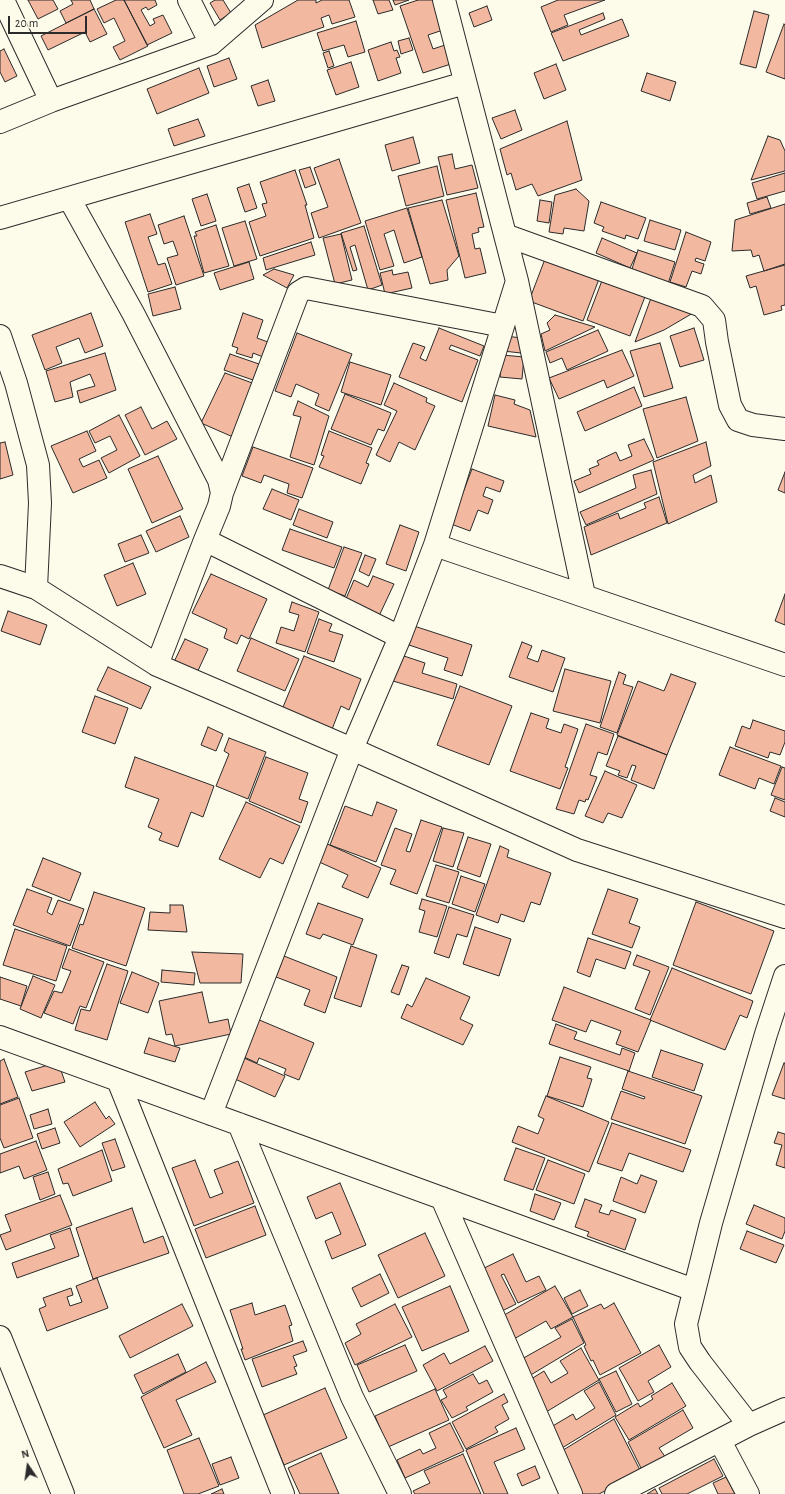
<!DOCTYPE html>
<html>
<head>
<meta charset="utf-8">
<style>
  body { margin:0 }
  #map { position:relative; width:785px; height:1494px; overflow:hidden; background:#fdfbea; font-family:"Alegreya Sans",sans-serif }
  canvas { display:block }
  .north { position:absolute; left:8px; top:1446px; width:40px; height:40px; -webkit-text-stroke:3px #fdfbea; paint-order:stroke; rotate:347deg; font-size:11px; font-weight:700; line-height:16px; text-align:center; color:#2b2b2b }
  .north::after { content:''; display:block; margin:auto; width:14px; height:18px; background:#2b2b2b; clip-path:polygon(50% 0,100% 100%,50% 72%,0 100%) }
  .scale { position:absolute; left:8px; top:16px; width:79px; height:18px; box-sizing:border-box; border:2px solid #2b2b2b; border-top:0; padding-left:5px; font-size:12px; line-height:14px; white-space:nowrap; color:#2b2b2b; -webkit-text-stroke:3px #fdfbea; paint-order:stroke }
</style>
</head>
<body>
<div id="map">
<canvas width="785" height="1494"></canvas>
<div class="north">N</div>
<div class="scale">20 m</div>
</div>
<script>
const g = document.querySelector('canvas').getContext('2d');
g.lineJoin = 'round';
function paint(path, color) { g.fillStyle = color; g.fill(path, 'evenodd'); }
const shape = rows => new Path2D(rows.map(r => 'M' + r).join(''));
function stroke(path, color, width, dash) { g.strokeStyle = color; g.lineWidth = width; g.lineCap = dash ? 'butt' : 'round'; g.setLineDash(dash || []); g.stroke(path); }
const building = shape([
  [28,0,53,0,58,9,38,19,28,0],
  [71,0,90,0,94,9,66,23,60,11,73,4,71,0],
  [116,0,124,0,148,46,120,60,113,47,125,41,114,18,104,23,97,9,116,0],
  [124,0,155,0,157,5,148,10,146,7,141,10,150,26,155,23,153,19,163,15,172,33,147,45,124,0],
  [215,0,223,0,231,13,220,20,210,3,215,0],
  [298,0,316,0,316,3,322,0,349,0,355,17,332,24,329,15,321,18,324,27,262,48,255,25,298,0],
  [373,0,389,0,393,10,378,14,373,0],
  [393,0,409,0,395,5,393,0],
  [418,0,440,0,449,28,428,35,433,49,448,44,454,63,423,73,400,6,418,0],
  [558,0,605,0,564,15,568,25,551,32,541,7,558,0],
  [487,6,492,20,474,27,469,13,487,6],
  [94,9,107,34,90,42,85,32,48,50,41,36,94,9],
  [754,11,769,15,756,68,740,64,754,11],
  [603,13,605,19,579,30,581,35,622,19,629,36,563,61,551,33,603,13],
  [356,21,365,52,348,57,344,45,323,51,317,33,356,21],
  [784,24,785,25,785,79,766,72,784,24],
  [409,38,413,50,401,54,398,41,409,38],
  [391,42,394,51,397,50,400,57,396,58,401,73,378,81,368,50,391,42],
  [4,49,17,76,5,82,0,72,0,51,4,49],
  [329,51,334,66,328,68,323,53,329,51],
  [229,58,237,79,214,87,207,66,229,58],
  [351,62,359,87,336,95,327,70,351,62],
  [556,64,566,90,544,99,534,73,556,64],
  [199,68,209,93,157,114,147,89,199,68],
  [647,73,676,82,670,101,641,91,647,73],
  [268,80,275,101,258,106,251,86,268,80],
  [515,110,522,130,501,139,492,118,515,110],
  [198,119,205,136,174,146,168,129,198,119],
  [567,121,582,180,538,196,532,184,516,190,511,173,507,175,500,149,567,121],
  [768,136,780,140,785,151,785,171,751,180,768,136],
  [413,137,420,163,392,171,385,145,413,137],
  [452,154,455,169,472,165,478,188,447,195,438,157,452,154],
  [339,159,361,223,319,238,311,213,328,207,314,168,339,159],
  [437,166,444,196,406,206,398,176,437,166],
  [310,167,316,184,305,188,299,170,310,167],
  [295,170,307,205,305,205,314,238,260,256,249,222,266,216,262,204,267,203,260,182,295,170],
  [785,173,785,191,757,199,752,183,785,173],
  [249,184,257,208,245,212,237,188,249,184],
  [576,189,589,201,584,231,564,228,563,234,549,232,555,195,576,189],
  [476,193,484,227,478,228,479,232,472,234,475,249,480,248,486,273,465,278,446,200,476,193],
  [207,194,216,221,201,226,192,199,207,194],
  [767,197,771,208,750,214,747,203,767,197],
  [442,200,459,256,447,270,448,280,430,284,408,208,442,200],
  [540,200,552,202,549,223,537,221,540,200],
  [601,202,646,218,638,239,626,235,625,239,602,231,604,227,594,223,601,202],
  [785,204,785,264,764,271,759,255,753,257,751,250,732,251,735,220,785,204],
  [407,208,422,257,404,263,394,230,384,234,394,266,380,270,365,221,407,208],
  [150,214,157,234,148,237,158,265,165,263,172,284,148,292,125,222,150,214],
  [184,216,204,276,176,285,167,258,178,255,173,241,164,244,158,225,184,216],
  [650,220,681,230,675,250,644,241,650,220],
  [245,221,257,259,234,266,222,228,245,221],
  [216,225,229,266,204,273,194,236,197,236,195,232,216,225],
  [364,226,382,285,368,290,355,245,350,247,357,270,353,271,341,233,364,226],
  [686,232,711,242,705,261,696,258,695,261,704,264,701,274,692,271,686,287,670,282,686,232],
  [341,234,352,280,335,284,323,238,341,234],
  [602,238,637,253,630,268,596,253,602,238],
  [311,242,315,255,266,270,263,258,311,242],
  [638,250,675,262,668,284,631,272,638,250],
  [545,259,599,279,583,321,529,301,545,259],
  [249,262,254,279,220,290,214,273,249,262],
  [785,265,785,305,781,306,782,310,764,315,756,286,750,288,746,276,785,265],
  [274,269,294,275,287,288,263,275,274,269],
  [392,270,393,275,408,272,412,288,385,294,380,273,392,270],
  [603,278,646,294,630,336,587,320,603,278],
  [175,287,181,309,153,316,148,294,175,287],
  [651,298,693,313,664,330,635,342,651,298],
  [91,313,103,346,85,353,79,338,56,347,62,363,45,370,32,335,91,313],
  [243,313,263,320,257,338,268,342,263,357,253,353,252,358,236,353,238,348,232,346,243,313],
  [555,315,595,327,545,351,541,334,550,330,547,323,555,315],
  [439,328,484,346,480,356,451,345,449,349,478,360,462,402,399,377,413,343,425,347,420,358,426,361,439,328],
  [694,328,704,360,680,367,670,336,694,328],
  [598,330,608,351,567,370,562,358,550,363,546,352,598,330],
  [297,333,352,354,329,411,315,405,319,394,296,384,291,397,275,391,297,333],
  [505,336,522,338,521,353,503,351,505,336],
  [660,343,673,388,644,397,630,351,660,343],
  [622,350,634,376,607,388,604,380,559,399,549,378,622,350],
  [105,353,116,390,80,403,77,391,95,386,90,374,70,382,73,397,55,402,46,371,105,353],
  [230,354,259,364,253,380,224,370,230,354],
  [502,355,524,357,522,379,500,377,502,355],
  [350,362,391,375,381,405,341,392,350,362],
  [225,373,255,384,233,437,201,423,225,373],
  [394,383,427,398,426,402,435,406,415,450,399,442,390,462,376,455,397,411,384,405,394,383],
  [634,387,642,406,585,431,577,412,634,387],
  [345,394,391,413,384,431,378,429,371,445,331,429,345,394],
  [495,395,515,400,514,404,530,410,536,437,488,426,495,395],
  [686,397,698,441,657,458,643,409,686,397],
  [298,401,329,416,314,465,290,457,301,417,293,415,298,401],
  [141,407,152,429,167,421,177,439,145,455,125,415,141,407],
  [119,415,140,456,109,473,101,458,117,450,110,436,95,443,89,431,119,415],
  [87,431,96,451,79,459,83,467,99,460,107,478,73,493,51,446,87,431],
  [329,431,372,448,366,463,369,464,361,484,319,467,324,456,321,455,329,431],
  [644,439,654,460,579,493,574,481,591,474,589,469,599,465,597,461,616,452,620,461,632,456,628,445,644,439],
  [5,442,13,475,0,479,0,443,5,442],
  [706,442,711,466,693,475,695,483,711,475,717,502,668,524,653,462,706,442],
  [253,447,313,468,302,498,287,493,289,484,264,475,261,483,242,476,253,447],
  [158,456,183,509,152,523,128,469,158,456],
  [472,469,504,481,500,492,486,487,483,496,493,500,488,514,478,510,470,531,451,524,472,469],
  [651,470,657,494,586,525,580,512,636,488,633,475,651,470],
  [785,472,785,493,778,490,785,472],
  [272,489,299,500,291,520,263,509,272,489],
  [659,497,667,523,591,555,584,527,618,513,620,519,646,508,644,503,659,497],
  [299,509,333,522,327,538,293,525,299,509],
  [180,516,189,537,156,552,146,531,180,516],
  [400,525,419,532,406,571,386,564,400,525],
  [290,529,342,547,334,568,282,550,290,529],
  [141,535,149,553,125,562,118,544,141,535],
  [344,547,362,553,345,596,328,590,344,547],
  [365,555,376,559,369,576,359,571,365,555],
  [133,563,146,594,117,606,104,575,133,563],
  [211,574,267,599,249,639,241,635,237,644,224,638,227,629,192,613,211,574],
  [373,576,394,584,379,616,345,601,354,580,368,587,373,576],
  [785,594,785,625,775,621,785,594],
  [292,602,319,612,305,652,276,643,281,627,294,631,299,615,289,612,292,602],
  [8,611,47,625,40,645,1,631,8,611],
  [319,619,332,624,329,631,343,635,334,662,307,653,319,619],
  [411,625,472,645,462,676,444,670,448,658,406,644,411,625],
  [251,638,299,659,285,691,237,671,251,638],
  [185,639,208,649,196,675,173,664,185,639],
  [522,642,532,646,527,658,538,662,542,650,565,658,553,692,509,677,522,642],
  [401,655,425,663,422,673,457,684,453,699,393,681,401,655],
  [304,656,361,679,349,710,341,706,331,732,281,712,304,656],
  [108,667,151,687,141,709,97,690,108,667],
  [565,669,611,681,600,723,553,711,565,669],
  [619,672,626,675,623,684,633,687,617,733,600,727,619,672],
  [671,674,696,683,667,755,617,735,638,681,664,691,671,674],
  [460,686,512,706,489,765,437,745,460,686],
  [95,696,128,708,115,744,82,732,95,696],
  [531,713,549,719,546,728,561,733,564,724,578,729,565,767,568,768,560,789,510,771,531,713],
  [753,720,785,731,785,742,780,755,770,752,768,758,735,746,742,726,750,729,753,720],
  [586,724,614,734,607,755,598,752,590,775,597,777,588,800,586,799,585,802,579,800,574,814,556,809,586,724],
  [208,727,223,734,216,751,201,745,208,727],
  [618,736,667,755,654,789,631,780,636,766,632,765,627,778,618,775,620,771,606,766,618,736],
  [229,738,266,752,248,799,216,786,229,754,224,751,229,738],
  [730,747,781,766,774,784,759,778,755,789,719,775,730,747],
  [135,757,214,786,203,817,191,812,178,847,159,840,162,833,148,827,159,799,125,787,135,757],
  [266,757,308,773,299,799,308,802,301,823,249,801,266,757],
  [782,767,785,768,785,800,771,795,782,767],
  [605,771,637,785,622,818,608,813,603,823,585,816,605,771],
  [775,798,785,802,785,817,770,811,775,798],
  [246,802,300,826,283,864,270,858,260,878,219,859,246,802],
  [377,802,397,810,376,862,330,845,345,806,372,816,377,802],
  [421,820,442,827,417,894,390,884,396,870,381,865,395,828,412,834,406,851,410,852,421,820],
  [443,828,464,833,453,867,433,861,443,828],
  [468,837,491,844,480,877,457,869,468,837],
  [325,843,381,868,368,898,342,887,348,875,317,861,325,843],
  [500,846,509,850,507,857,551,873,540,905,531,902,524,922,501,914,498,923,476,915,500,846],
  [43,858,81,873,70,901,32,886,43,858],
  [436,865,459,872,449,903,426,896,436,865],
  [461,876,485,884,475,912,452,904,461,876],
  [27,889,52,898,47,912,52,915,58,900,84,909,70,946,13,925,27,889],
  [608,889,638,899,629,923,640,927,632,948,592,934,608,889],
  [94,892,145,908,126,966,72,948,80,924,83,925,94,892],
  [422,899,447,906,437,937,419,932,425,911,419,909,422,899],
  [696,902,774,931,751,994,673,965,696,902],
  [318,903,363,919,353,945,323,934,320,939,306,934,318,903],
  [170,905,183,905,187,932,148,930,150,912,170,913,170,905],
  [449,907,474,915,467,937,457,934,449,958,434,953,449,907],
  [475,927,511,939,499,976,463,964,475,927],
  [15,929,67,946,56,981,3,965,15,929],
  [588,938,631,952,625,969,596,959,590,977,577,972,588,938],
  [351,946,377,955,361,1007,334,998,351,946],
  [69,949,104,962,86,1008,80,1006,73,1024,44,1013,54,991,62,993,71,971,62,968,69,949],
  [192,952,243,954,241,983,200,983,192,952],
  [637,955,669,967,650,1015,635,1009,650,971,633,965,637,955],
  [284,956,337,977,325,1013,304,1005,310,990,276,977,284,956],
  [107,964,128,971,107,1040,75,1030,81,1009,90,1011,107,964],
  [402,965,409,967,399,995,391,992,402,965],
  [672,968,753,1001,747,1018,740,1015,725,1050,650,1020,672,968],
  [162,970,195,973,194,985,161,982,162,970],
  [132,972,159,983,148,1013,120,1003,132,972],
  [33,976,55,985,41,1018,20,1009,33,976],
  [0,977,27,986,21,1006,0,999,0,977],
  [426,978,470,997,460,1019,473,1025,463,1045,401,1018,407,1004,412,1007,426,978],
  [564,987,651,1020,638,1052,616,1044,621,1031,591,1020,586,1032,552,1020,564,987],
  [202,992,209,1023,228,1019,231,1034,175,1046,172,1034,166,1035,159,1001,202,992],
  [257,1019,314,1043,299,1080,284,1074,286,1069,259,1058,257,1063,242,1056,257,1019],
  [556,1024,577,1032,574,1039,620,1055,622,1048,635,1053,629,1071,549,1044,556,1024],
  [149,1038,180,1048,175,1062,144,1053,149,1038],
  [661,1050,703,1064,694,1091,652,1077,661,1050],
  [560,1057,591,1067,587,1078,592,1079,583,1107,547,1096,560,1057],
  [244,1058,285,1076,275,1097,235,1079,244,1058],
  [4,1059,18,1097,0,1104,0,1061,4,1059],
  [58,1062,65,1082,32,1091,25,1072,58,1062],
  [784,1063,785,1063,785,1099,772,1095,784,1063],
  [628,1071,702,1096,685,1144,611,1119,621,1091,644,1099,645,1097,622,1089,628,1071],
  [546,1096,609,1122,589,1172,512,1142,518,1126,538,1134,544,1119,538,1116,546,1096],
  [19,1098,33,1138,4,1148,0,1138,0,1105,19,1098],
  [95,1102,106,1119,109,1116,115,1124,80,1147,64,1122,95,1102],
  [48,1109,52,1124,34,1129,30,1115,48,1109],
  [612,1123,691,1150,683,1172,629,1153,622,1171,597,1163,612,1123],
  [55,1128,60,1143,42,1149,37,1134,55,1128],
  [778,1132,785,1134,785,1168,776,1165,782,1145,774,1143,778,1132],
  [115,1139,125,1167,112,1171,102,1143,115,1139],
  [36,1141,47,1170,24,1179,19,1166,0,1173,0,1154,36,1141],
  [516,1148,545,1158,533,1190,504,1180,516,1148],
  [102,1150,112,1181,73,1196,68,1183,63,1184,58,1169,102,1150],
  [195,1160,210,1198,223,1193,214,1170,238,1161,254,1203,194,1226,172,1168,195,1160],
  [548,1160,585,1174,574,1204,536,1190,548,1160],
  [48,1172,55,1194,40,1200,33,1177,48,1172],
  [641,1175,657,1181,645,1213,613,1201,621,1177,637,1184,641,1175],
  [340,1183,366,1245,332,1259,325,1241,341,1234,332,1212,316,1219,307,1197,340,1183],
  [535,1194,561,1203,554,1220,530,1211,535,1194],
  [60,1195,72,1225,6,1250,0,1235,11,1231,5,1215,60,1195],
  [585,1199,602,1205,599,1212,609,1215,611,1210,636,1219,625,1250,587,1236,589,1232,575,1227,585,1199],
  [754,1205,785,1218,785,1231,782,1239,746,1224,754,1205],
  [255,1206,266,1235,206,1258,195,1229,255,1206],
  [132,1208,144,1243,163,1236,169,1253,93,1279,76,1228,132,1208],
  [70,1228,79,1256,17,1278,12,1263,55,1248,50,1235,70,1228],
  [747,1231,784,1245,776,1263,740,1249,747,1231],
  [425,1233,445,1276,398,1298,378,1255,425,1233],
  [513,1254,526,1282,539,1276,546,1290,518,1303,504,1274,501,1275,516,1304,498,1313,478,1271,513,1254],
  [380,1274,389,1293,361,1307,352,1288,380,1274],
  [97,1278,108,1308,47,1331,39,1309,46,1306,43,1298,71,1288,73,1295,67,1297,70,1306,82,1302,76,1286,97,1278],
  [450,1286,469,1331,422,1351,402,1307,450,1286],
  [555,1286,573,1317,551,1329,546,1321,512,1340,499,1318,555,1286],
  [580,1290,588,1306,572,1314,564,1298,580,1290],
  [252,1303,255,1315,285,1305,292,1325,289,1326,293,1341,245,1360,241,1349,243,1349,230,1310,252,1303],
  [614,1303,641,1353,600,1375,593,1360,591,1361,584,1346,586,1345,573,1317,601,1304,604,1309,614,1303],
  [182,1304,193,1326,130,1358,119,1336,182,1304],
  [395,1304,412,1337,355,1365,345,1343,361,1334,356,1324,395,1304],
  [572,1319,584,1343,529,1376,520,1360,561,1337,555,1328,572,1319],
  [303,1341,307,1351,293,1356,297,1366,294,1367,297,1374,262,1387,252,1359,303,1341],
  [405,1345,417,1371,369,1392,357,1365,405,1345],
  [659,1345,671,1367,648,1381,654,1392,638,1401,619,1368,659,1345],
  [485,1346,493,1361,437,1391,423,1365,444,1353,450,1364,485,1346],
  [581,1348,599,1380,546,1412,528,1381,544,1371,551,1383,568,1373,560,1361,581,1348],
  [178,1354,186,1372,143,1394,134,1375,178,1354],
  [206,1362,216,1382,176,1400,192,1435,164,1448,141,1397,206,1362],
  [616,1371,632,1404,616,1412,599,1379,616,1371],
  [473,1374,479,1384,487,1380,493,1392,466,1407,468,1410,452,1418,441,1400,447,1397,443,1390,473,1374],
  [599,1382,616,1415,562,1448,551,1427,573,1414,576,1420,595,1408,584,1391,599,1382],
  [672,1383,686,1406,629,1440,615,1417,638,1403,640,1407,653,1399,651,1396,672,1383],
  [325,1388,347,1438,284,1465,263,1415,325,1388],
  [435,1389,449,1420,388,1447,375,1416,435,1389],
  [504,1394,508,1402,502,1405,509,1419,495,1427,498,1432,466,1449,452,1422,504,1394],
  [683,1410,693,1428,659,1448,666,1458,643,1472,628,1442,683,1410],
  [614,1419,641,1472,599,1494,582,1494,560,1452,614,1419],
  [450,1423,464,1451,405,1478,397,1460,420,1449,423,1454,436,1448,429,1433,450,1423],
  [516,1428,525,1449,494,1462,508,1494,484,1494,466,1450,516,1428],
  [199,1438,219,1486,198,1494,184,1494,167,1450,199,1438],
  [321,1453,339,1494,300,1494,288,1468,321,1453],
  [463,1454,481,1494,415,1494,413,1491,430,1483,424,1471,463,1454],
  [231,1457,239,1478,220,1485,212,1464,231,1457],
  [714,1459,723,1476,687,1494,662,1494,659,1488,714,1459],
  [535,1466,540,1478,522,1486,517,1474,535,1466],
  [726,1477,735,1494,718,1494,713,1483,726,1477],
  [222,1489,224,1494,211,1494,222,1489],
  [655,1489,658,1494,647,1494,655,1489]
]);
paint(building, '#f2b8a0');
stroke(building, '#2b2b2b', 1);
const minor = shape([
  [3,0,51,101],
  [189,0,211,44],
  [444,0,517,281,584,595],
  [0,122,51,101,211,44,262,0],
  [69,198,133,313,219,480,222,493,219,506,205,540,157,665],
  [0,218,465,83],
  [505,235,702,306,714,320,717,342,730,405,738,420,753,425,785,429],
  [0,336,16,383,38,465,40,503,36,588],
  [222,493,298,293,306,288,503,326],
  [205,540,400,637],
  [435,545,785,665],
  [0,576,36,588,157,665,352,749,577,850,785,917],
  [0,1037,694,1290],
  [118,1080,283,1494],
  [211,1114,352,749,400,637,435,545,517,281],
  [239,1124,352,1397,400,1494],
  [442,1198,571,1494],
  [0,1337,63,1494],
  [749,1425,700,1362,690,1347,686,1324,711,1223,766,1034,785,976],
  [720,1441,748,1494],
  [616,1494,749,1425,785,1409]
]);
stroke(minor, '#2b2b2b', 24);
stroke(minor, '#fdfbea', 22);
</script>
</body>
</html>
